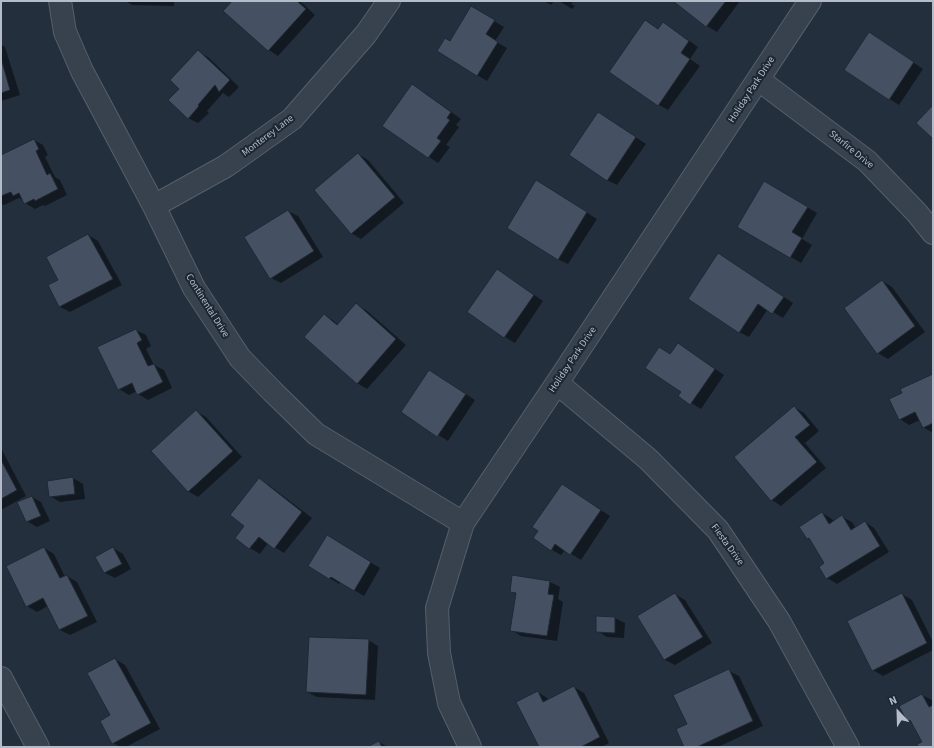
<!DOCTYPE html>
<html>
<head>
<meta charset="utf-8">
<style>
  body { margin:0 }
  #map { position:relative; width:934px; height:748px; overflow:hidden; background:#242f3e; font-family:"Source Sans 3",sans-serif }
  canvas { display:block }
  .frame { position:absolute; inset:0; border:2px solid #b4bcc9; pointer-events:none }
  .north { position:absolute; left:878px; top:692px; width:40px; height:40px; -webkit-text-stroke:3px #1d2633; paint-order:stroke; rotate:337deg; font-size:11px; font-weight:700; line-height:16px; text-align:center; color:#b4bcc9 }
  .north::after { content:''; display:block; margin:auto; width:14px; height:18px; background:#b4bcc9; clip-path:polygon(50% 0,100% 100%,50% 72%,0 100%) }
</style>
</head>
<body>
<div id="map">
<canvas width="934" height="748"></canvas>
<div class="frame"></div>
<div class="north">N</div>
</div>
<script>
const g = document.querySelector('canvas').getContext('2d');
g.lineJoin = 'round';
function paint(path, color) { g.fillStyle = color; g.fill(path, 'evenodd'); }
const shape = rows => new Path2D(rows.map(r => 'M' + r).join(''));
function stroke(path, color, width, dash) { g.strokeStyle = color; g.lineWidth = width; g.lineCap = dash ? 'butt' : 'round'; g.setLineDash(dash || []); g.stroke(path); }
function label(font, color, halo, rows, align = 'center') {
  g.font = font + ' "Source Sans 3",sans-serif'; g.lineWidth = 4; g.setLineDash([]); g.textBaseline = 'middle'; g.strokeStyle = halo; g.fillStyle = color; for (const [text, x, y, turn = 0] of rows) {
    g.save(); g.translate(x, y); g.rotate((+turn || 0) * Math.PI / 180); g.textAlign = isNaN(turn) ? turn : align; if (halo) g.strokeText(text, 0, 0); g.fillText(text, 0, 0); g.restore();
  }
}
paint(shape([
  [125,1,174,1,174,6,132,5],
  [233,1,300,1,315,15,278,56,269,50,225,11],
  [544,1,554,1,551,5],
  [559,1,574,1,571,4,575,6,572,9],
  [674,1,740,1,717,32,707,26],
  [481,13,504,27,495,41,507,48,487,81,477,75,450,42],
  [646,21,659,29,673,29,698,47,690,59,700,66,668,110,659,105],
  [879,39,923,69,899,105,845,70],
  [1,45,5,47,20,95,1,101],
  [198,52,208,57,239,87,229,97,223,93,207,111,209,113,198,123,188,118,181,88],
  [422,91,461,119,456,125,459,127,446,145,450,147,438,163,429,157,383,126],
  [599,113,646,144,617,185,607,180],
  [34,140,43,145,48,155,45,157,55,177,60,180,67,195,45,206,43,205,35,209,25,203,24,201,19,198,4,205,1,204,1,156],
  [358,154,368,160,404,203,361,239,351,233],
  [765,182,817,213,802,239,812,245,801,263,738,226],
  [546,187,597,219,568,264,558,259],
  [288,211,298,216,323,257,281,283,271,278],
  [88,235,98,241,122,285,70,312,60,307,49,286,59,281],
  [728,260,793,303,783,318,768,309,749,337,739,332],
  [507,276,543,301,515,343,505,337,468,312],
  [882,281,892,287,925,332,888,359,878,353],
  [356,305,366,310,406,345,367,389,357,383,325,315,334,321,338,325],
  [136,330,146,335,151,346,146,349,154,365,164,370,172,388,148,400,138,394,137,391,129,395,119,389],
  [679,344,688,350,724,375,701,409,680,396,682,392,671,355],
  [430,371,475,400,448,441,402,412],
  [933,375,933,433,923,427,920,420,909,425,900,419],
  [794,407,804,413,819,431,805,443,826,468,781,506,772,500],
  [196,411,206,417,242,457,198,497,188,491],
  [1,448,26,496,1,510],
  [73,478,83,484,85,499,60,502,50,496],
  [259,480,269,485,312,518,284,553,268,543,260,554,250,548,246,525],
  [562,485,610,516,581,560,565,550,561,555,552,550],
  [32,497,41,502,50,521,37,527,27,521],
  [822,513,832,519,834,522,842,517,852,522,856,528,865,522,874,528,889,552,837,584,827,578,826,563,812,541,808,539],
  [327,536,380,568,364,596,341,582,339,584,310,566],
  [44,548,54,554,65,577,67,576,77,582,97,622,70,635,60,630,48,606,37,612,27,606],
  [113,548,123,554,131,569,115,578,105,573,97,557],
  [513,576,550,582,560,587,558,599,563,602,557,641,521,636,511,630,517,595,511,591],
  [675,594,685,600,712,643,675,665,665,660,639,616],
  [902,594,912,600,933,642,933,650,883,676,873,670],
  [615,618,625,623,624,638,607,637,597,631],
  [368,640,378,646,375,700,317,697,307,692],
  [115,659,125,665,160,729,126,747,120,747,113,743],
  [729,671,739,676,763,726,718,747,685,747,688,724],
  [574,687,584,693,609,743,601,747,540,747,538,692,547,698,549,700],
  [922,695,932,700,933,702,933,747,919,747,923,742,914,724,908,721],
  [379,742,388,747,369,747]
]), '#0007');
const building = shape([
  [232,1,297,1,306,9,268,51,223,11,232,1],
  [673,1,726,1,706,27,673,1],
  [471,6,495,20,486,34,498,42,477,76,437,51,445,38,450,41,471,6],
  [645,20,658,29,663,22,689,41,681,53,690,59,658,106,609,72,645,20],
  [869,32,914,62,889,100,844,70,869,32],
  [198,50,230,80,219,92,215,85,198,105,199,106,188,119,168,100,179,89,170,80,198,50],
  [1,58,10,90,1,93,1,58],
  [412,84,451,112,447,118,450,120,437,138,441,141,428,158,382,126,412,84],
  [933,105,933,139,916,123,933,105],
  [598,112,636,137,607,181,569,155,598,112],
  [34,139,39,149,36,151,47,175,50,173,58,189,35,201,34,199,24,204,19,193,13,196,11,192,1,196,1,155,34,139],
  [358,153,395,197,351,234,314,190,358,153],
  [536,180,587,212,558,260,507,228,536,180],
  [764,181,808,207,792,232,802,238,790,258,737,227,764,181],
  [288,210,314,251,270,279,244,237,288,210],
  [88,234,113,279,59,307,48,285,58,280,46,257,88,234],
  [718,253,784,297,772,314,758,304,739,333,688,299,718,253],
  [497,269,534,295,504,338,467,312,497,269],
  [882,280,915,326,877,354,844,308,882,280],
  [356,303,396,339,357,384,304,337,324,314,337,325,356,303],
  [136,329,142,340,137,343,148,366,154,364,163,382,137,395,132,383,118,390,97,347,136,329],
  [678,343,715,369,690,405,678,396,681,392,645,368,659,347,670,354,678,343],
  [429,370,466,394,437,437,401,412,429,370],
  [933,374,933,423,923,428,915,412,899,420,889,399,902,393,900,389,933,374],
  [794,406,810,425,795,437,817,462,771,501,734,457,794,406],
  [196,410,233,451,188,492,151,451,196,410],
  [1,460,17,490,1,499,1,460],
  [73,477,75,494,49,497,47,481,73,477],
  [259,478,302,512,274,549,259,537,249,549,235,538,244,526,230,515,259,478],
  [562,484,601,510,570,555,555,544,551,551,533,538,538,531,532,527,562,484],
  [32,496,41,516,26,522,17,502,32,496],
  [822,512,829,524,842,515,851,530,865,521,880,546,826,579,819,567,824,563,809,538,807,539,799,527,822,512],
  [327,535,371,562,354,591,331,577,329,579,308,566,327,535],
  [44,547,60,578,67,575,88,616,59,630,43,598,26,607,6,566,44,547],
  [113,547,122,564,104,573,95,557,113,547],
  [512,575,550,581,548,594,554,595,547,636,510,631,516,593,510,592,512,575],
  [675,593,703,637,664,660,637,616,675,593],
  [902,593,927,643,872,671,847,621,902,593],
  [596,616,615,617,615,633,596,632,596,616],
  [309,637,369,639,366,695,306,692,309,637],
  [115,658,151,723,112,744,100,721,110,715,87,673,115,658],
  [729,669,753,721,697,747,684,747,676,729,687,724,673,695,729,669],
  [574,686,600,737,581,747,539,747,516,702,538,691,543,702,574,686],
  [922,694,929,707,933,705,933,747,918,747,917,744,922,742,910,720,907,722,899,706,922,694],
  [379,741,382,747,367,747,379,741]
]);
paint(building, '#455162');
stroke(building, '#1f2835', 1);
const street = shape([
  [60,1,65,32,82,71,154,206,194,288,240,358,272,391,316,434,463,523],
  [759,80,867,161,917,213,933,233],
  [154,206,226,166,292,119,366,34,389,1],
  [557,383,648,459,718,530,779,621,848,747],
  [1,678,38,747],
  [470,747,449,703,439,653,437,608,463,523,557,383,810,1]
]);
stroke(street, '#565f6c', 24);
stroke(street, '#38414e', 22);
label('10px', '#b4bcc9', '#1d2633', [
  ["Holiday Park Drive",752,90,-57],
  ["Monterey Lane",268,136,-37],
  ["Starfire Drive",851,150,39],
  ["Continental Drive",207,306,58],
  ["Holiday Park Drive",573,360,-56],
  ["Fiesta Drive",727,545,54]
]);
</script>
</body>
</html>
